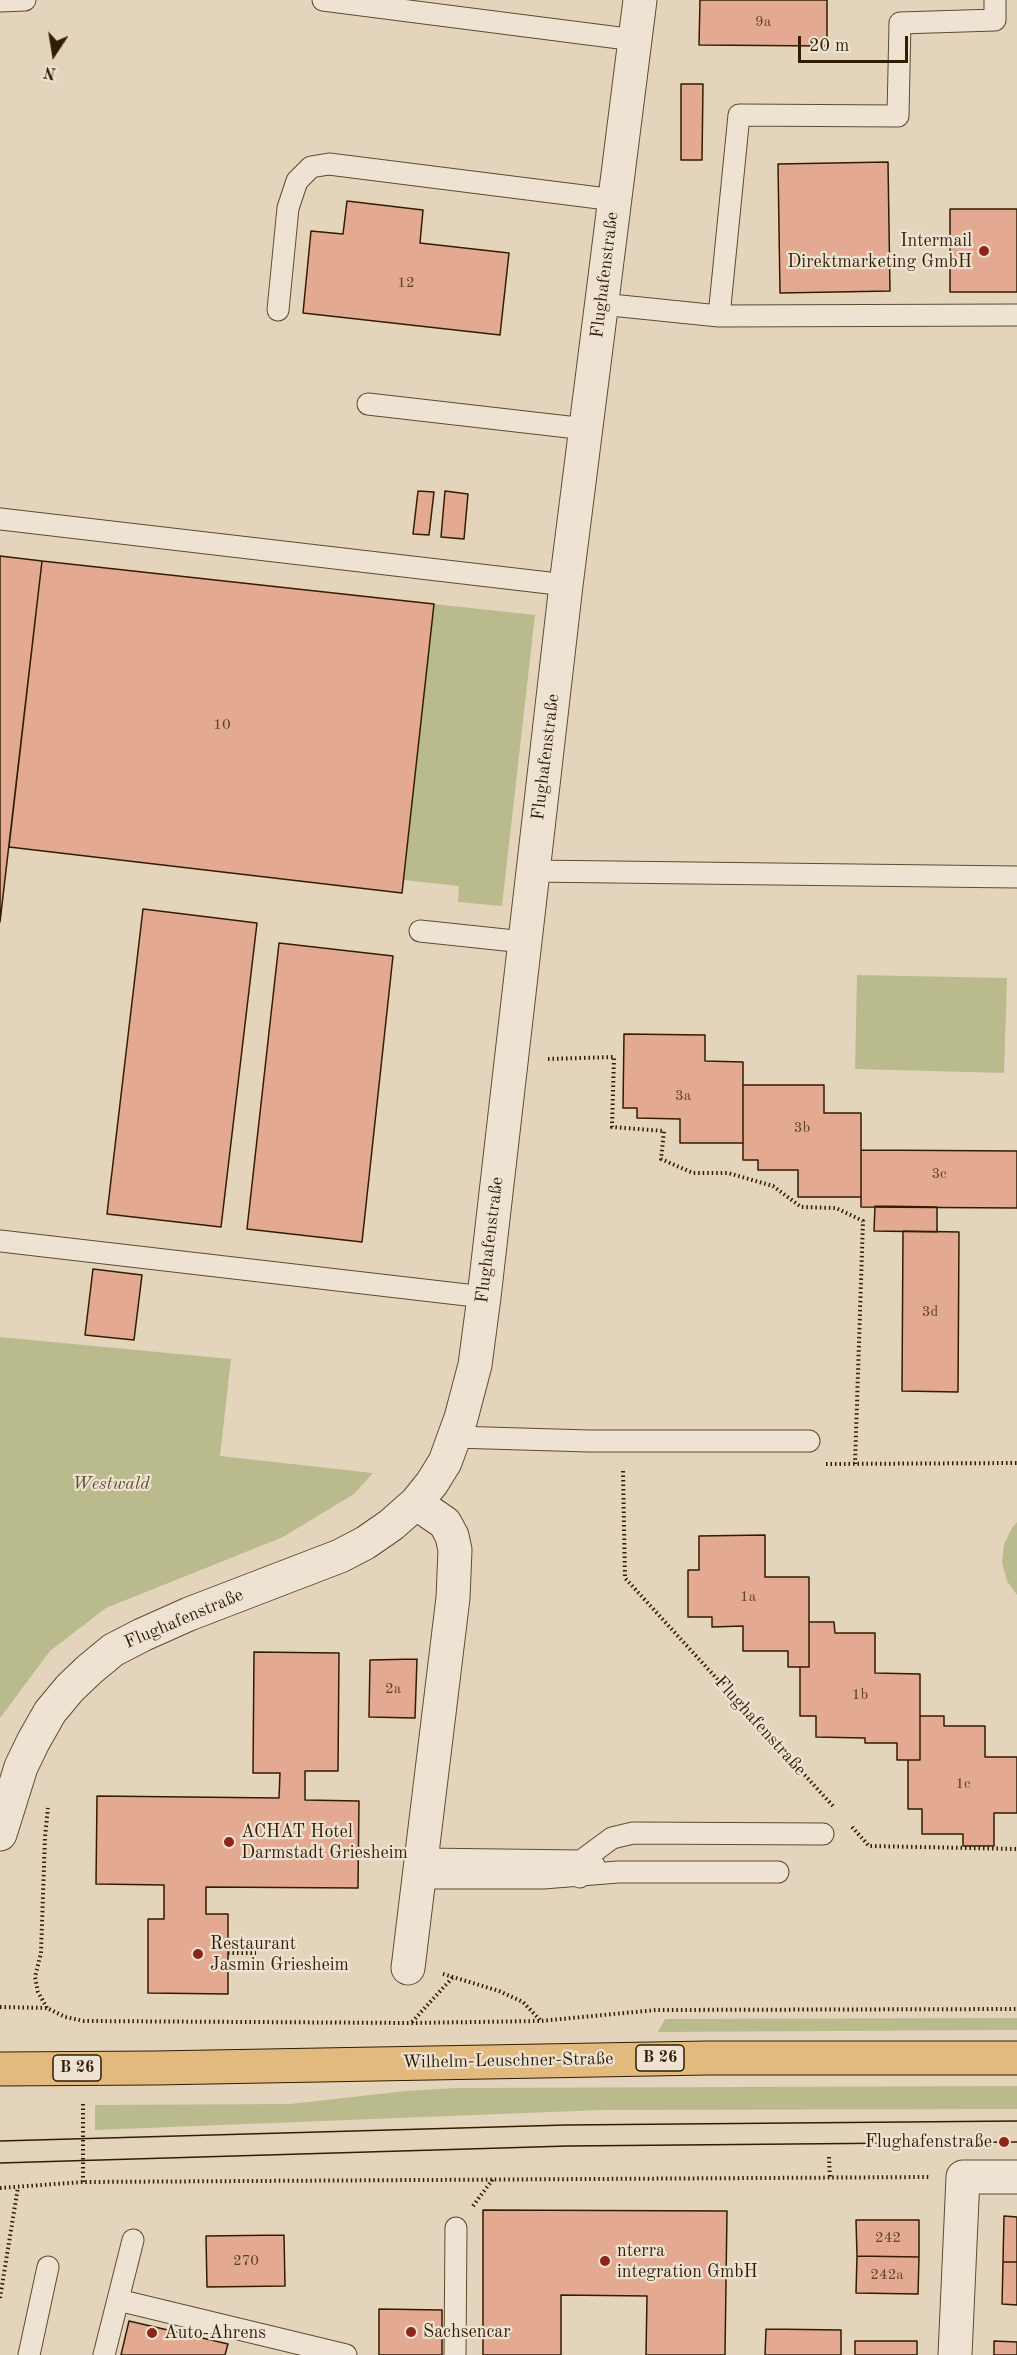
<!DOCTYPE html>
<html>
<head>
<meta charset="utf-8">
<style>
  body { margin:0 }
  #map { position:relative; width:1017px; height:2355px; overflow:hidden; background:#e5d4bc; font-family:"Old Standard TT",serif }
  canvas { display:block }
  .north { position:absolute; left:24px; top:24px; width:60px; height:60px; -webkit-text-stroke:4px #eee3d3; paint-order:stroke; rotate:192deg; font-size:16px; font-weight:700; line-height:24px; text-align:center; color:#311d02 }
  .north::after { content:''; display:block; margin:auto; width:21px; height:27px; background:#311d02; clip-path:polygon(50% 0,100% 100%,50% 72%,0 100%) }
  .scale { position:absolute; left:798px; top:36px; width:110px; height:27px; box-sizing:border-box; border:3px solid #311d02; border-top:0; padding-left:8px; font-size:18px; line-height:21px; white-space:nowrap; color:#311d02; -webkit-text-stroke:4px #eee3d3; paint-order:stroke }
</style>
</head>
<body>
<div id="map">
<canvas width="1017" height="2355"></canvas>
<div class="north">N</div>
<div class="scale">20 m</div>
</div>
<script>
const g = document.querySelector('canvas').getContext('2d');
g.lineJoin = 'round';
function paint(path, color) { g.fillStyle = color; g.fill(path, 'evenodd'); }
const shape = rows => new Path2D(rows.map(r => 'M' + r).join(''));
function stroke(path, color, width, dash) { g.strokeStyle = color; g.lineWidth = width; g.lineCap = dash ? 'butt' : 'round'; g.setLineDash(dash || []); g.stroke(path); }
function label(font, color, halo, rows, align = 'center') {
  g.font = font + ' "Old Standard TT",serif'; g.lineWidth = 4.5; g.setLineDash([]); g.textBaseline = 'middle'; g.strokeStyle = halo; g.fillStyle = color; for (const [text, x, y, turn = 0] of rows) {
    g.save(); g.translate(x, y); g.rotate((+turn || 0) * Math.PI / 180); g.textAlign = isNaN(turn) ? turn : align; if (halo) g.strokeText(text, 0, 0); g.fillText(text, 0, 0); g.restore();
  }
}
paint(shape([
  [434,604,535,615,502,906,458,902,459,886,403,880],
  [857,975,1007,978,1004,1073,855,1069],
  [0,1337,231,1359,220,1456,373,1473,354,1494,283,1537,106,1608,50,1651,0,1718],
  [1017,1522,1017,1595,1007,1581,1002,1563,1004,1544,1012,1528],
  [1017,2018,1017,2030,658,2032,665,2019],
  [1017,2086,1017,2109,602,2110,95,2130,95,2105,290,2104,406,2091,456,2088]
]), '#babb8d');
const building = shape([
  [700,0,827,0,827,46,699,45,700,0],
  [681,84,703,84,702,160,681,160,681,84],
  [888,162,890,291,780,293,778,164,888,162],
  [347,201,423,210,420,243,509,253,500,335,303,313,311,231,343,234,347,201],
  [950,209,1017,209,1017,292,950,292,950,209],
  [418,491,434,492,429,535,413,534,418,491],
  [445,491,468,494,464,539,441,537,445,491],
  [0,556,42,561,0,922,0,556],
  [42,561,434,604,402,893,9,847,42,561],
  [143,909,257,923,221,1227,107,1214,143,909],
  [279,943,393,956,362,1242,247,1229,279,943],
  [624,1034,705,1035,705,1061,743,1062,743,1143,680,1143,680,1119,637,1118,637,1108,623,1108,624,1034],
  [743,1085,824,1085,824,1113,861,1113,861,1197,798,1197,798,1170,758,1170,758,1160,743,1160,743,1085],
  [861,1150,1017,1151,1017,1208,861,1207,861,1150],
  [875,1206,937,1207,937,1232,874,1231,875,1206],
  [903,1231,959,1232,958,1392,902,1391,903,1231],
  [93,1269,142,1275,134,1340,85,1335,93,1269],
  [765,1535,765,1577,809,1577,809,1667,788,1667,788,1651,743,1651,743,1626,712,1627,712,1617,688,1617,688,1570,699,1570,699,1536,765,1535],
  [809,1622,834,1622,835,1633,875,1633,875,1673,920,1674,920,1760,897,1760,897,1743,865,1743,865,1738,816,1737,816,1716,800,1716,800,1667,809,1667,809,1622],
  [254,1652,339,1653,338,1771,305,1771,305,1800,359,1801,358,1888,206,1887,206,1914,228,1914,228,1994,148,1993,148,1919,164,1919,164,1885,96,1884,97,1796,279,1798,280,1773,253,1773,254,1652],
  [417,1659,415,1718,369,1717,370,1660,417,1659],
  [920,1716,944,1716,944,1726,985,1726,985,1757,1017,1757,1017,1813,994,1813,994,1846,963,1846,963,1834,922,1834,922,1809,908,1809,908,1760,920,1760,920,1716],
  [483,2210,727,2211,725,2355,646,2355,647,2296,561,2295,561,2355,483,2355,483,2210],
  [1004,2216,1017,2217,1017,2262,1003,2262,1004,2216],
  [856,2220,919,2220,919,2257,857,2256,856,2220],
  [284,2235,285,2286,207,2287,206,2236,284,2235],
  [857,2256,919,2257,918,2294,856,2293,857,2256],
  [1003,2262,1017,2262,1017,2305,1002,2304,1003,2262],
  [379,2309,442,2310,442,2355,379,2355,379,2309],
  [129,2321,228,2344,225,2355,121,2355,129,2321],
  [766,2329,841,2330,841,2355,765,2355,766,2329],
  [855,2341,917,2341,917,2355,855,2355,855,2341],
  [994,2341,1017,2342,1017,2355,994,2355,994,2341]
]);
paint(building, '#e4aa91');
stroke(building, '#311d02', 1.5);
const service = shape([
  [323,0,635,40],
  [0,1,25,0],
  [601,304,719,316,1017,315],
  [278,310,288,208,297,181,311,167,329,164,615,200],
  [719,316,739,115,898,116,900,23,995,20,995,0],
  [368,404,586,429],
  [0,519,566,585],
  [532,871,1017,877],
  [420,931,524,942],
  [0,1241,484,1297],
  [454,1437,589,1441,809,1441],
  [422,1859,581,1861,594,1865],
  [580,1877,581,1861,612,1838,633,1833,823,1834],
  [420,1878,543,1878,618,1872,778,1872],
  [118,2300,346,2355],
  [29,2355,48,2267],
  [104,2355,133,2240],
  [455,2355,456,2228]
]);
const minor = shape([
  [0,1834,21,1767,33,1742,50,1712,70,1688,90,1669,113,1650,142,1635,189,1614,340,1556,365,1543,391,1525,416,1503,432,1483,445,1462,461,1418,475,1365,484,1297,566,585,640,0],
  [408,1968,453,1598,455,1550,452,1536,445,1523,416,1503],
  [955,2355,963,2177,1017,2177]
]);
const primary = shape([
  [0,2069,155,2068,707,2058,1017,2058]
]);
stroke(service, '#5e4b30', 23);
stroke(minor, '#5e4b30', 35);
stroke(primary, '#311d02', 35);
stroke(shape([
  [548,1059,614,1057,612,1127,664,1131,661,1159,693,1173,728,1173,773,1186,801,1207,836,1208,863,1221,855,1464],
  [826,1464,1017,1463],
  [623,1471,625,1578,833,1806],
  [852,1827,869,1846,1017,1849],
  [228,1953,256,1953],
  [443,1974,499,1991,523,2002,540,2020],
  [0,2007,47,2008,65,2017,84,2021,411,2023,540,2021,656,2010,1017,2009],
  [47,2008,38,1992,35,1977,41,1953,45,1837,48,1808],
  [412,2022,453,1977],
  [829,2157,830,2178],
  [83,2182,83,2102],
  [0,2188,83,2182,929,2177],
  [473,2206,493,2179],
  [0,2298,18,2187]
]), '#311d02', 4, [1.5, 3]);
stroke(service, '#eee3d3', 21);
stroke(minor, '#eee3d3', 33);
stroke(primary, '#e2ba7e', 33);
stroke(shape([
  [0,2141,566,2125,1017,2121],
  [0,2163,568,2146,1017,2142]
]), '#311d02', 1.5);
for (const [x, y, r, color] of [
  [984,251,6,"#8f2418"],
  [229,1842,6,"#8f2418"],
  [198,1954,6,"#8f2418"],
  [1004,2142,6,"#8f2418"],
  [605,2261,6,"#8f2418"],
  [411,2332,6,"#8f2418"],
  [152,2333,6,"#8f2418"]
]) { const dot = new Path2D(); dot.arc(x, y, r, 0, 2 * Math.PI); g.fillStyle = color; g.fill(dot); stroke(dot, '#eee3d3', 2); }
label('15px', '#5e4026', null, [
  ["9a",763,22],
  ["12",406,283],
  ["10",222,725],
  ["3a",683,1096],
  ["3b",802,1128],
  ["3c",939,1174],
  ["3d",930,1312],
  ["1a",748,1597],
  ["2a",393,1689],
  ["1b",860,1695],
  ["1c",963,1784],
  ["242",888,2238],
  ["270",246,2261],
  ["242a",887,2275]
]);
for (const [x, y, w] of [
  [660,2058,48],
  [77,2068,48]
]) { const box = new Path2D(); box.roundRect(x - w / 2, y - 13, w, 26, 4.5); g.fillStyle = '#eee3d3'; g.fill(box); stroke(box, '#311d02', 1.5); }
label('bold 16px', '#311d02', null, [
  ["B 26",660,2058],
  ["B 26",77,2068]
]);
label('18px', '#311d02', '#eee3d3', [
  ["Intermail",972,241,"right"],
  ["Direktmarketing GmbH",972,262,"right"],
  ["ACHAT Hotel",241,1832],
  ["Darmstadt Griesheim",241,1853],
  ["Restaurant",210,1944],
  ["Jasmin Griesheim",210,1965],
  ["Flughafenstraße",992,2142,"right"],
  ["nterra",617,2251],
  ["integration GmbH",617,2272],
  ["Sachsencar",423,2332],
  ["Auto-Ahrens",164,2333]
], 'left');
label('18px', '#311d02', '#eee3d3', [
  ["Flughafenstraße",605,275,-83],
  ["Flughafenstraße",546,757,-83],
  ["Flughafenstraße",490,1240,-83],
  ["Flughafenstraße",184,1619,-23],
  ["Flughafenstraße",760,1726,48],
  ["Wilhelm-Leuschner-Straße",508,2061,-1]
]);
label('italic 18px', '#5a4c2c', '#eee3d3', [
  ["Westwald",111,1484]
]);
</script>
</body>
</html>
